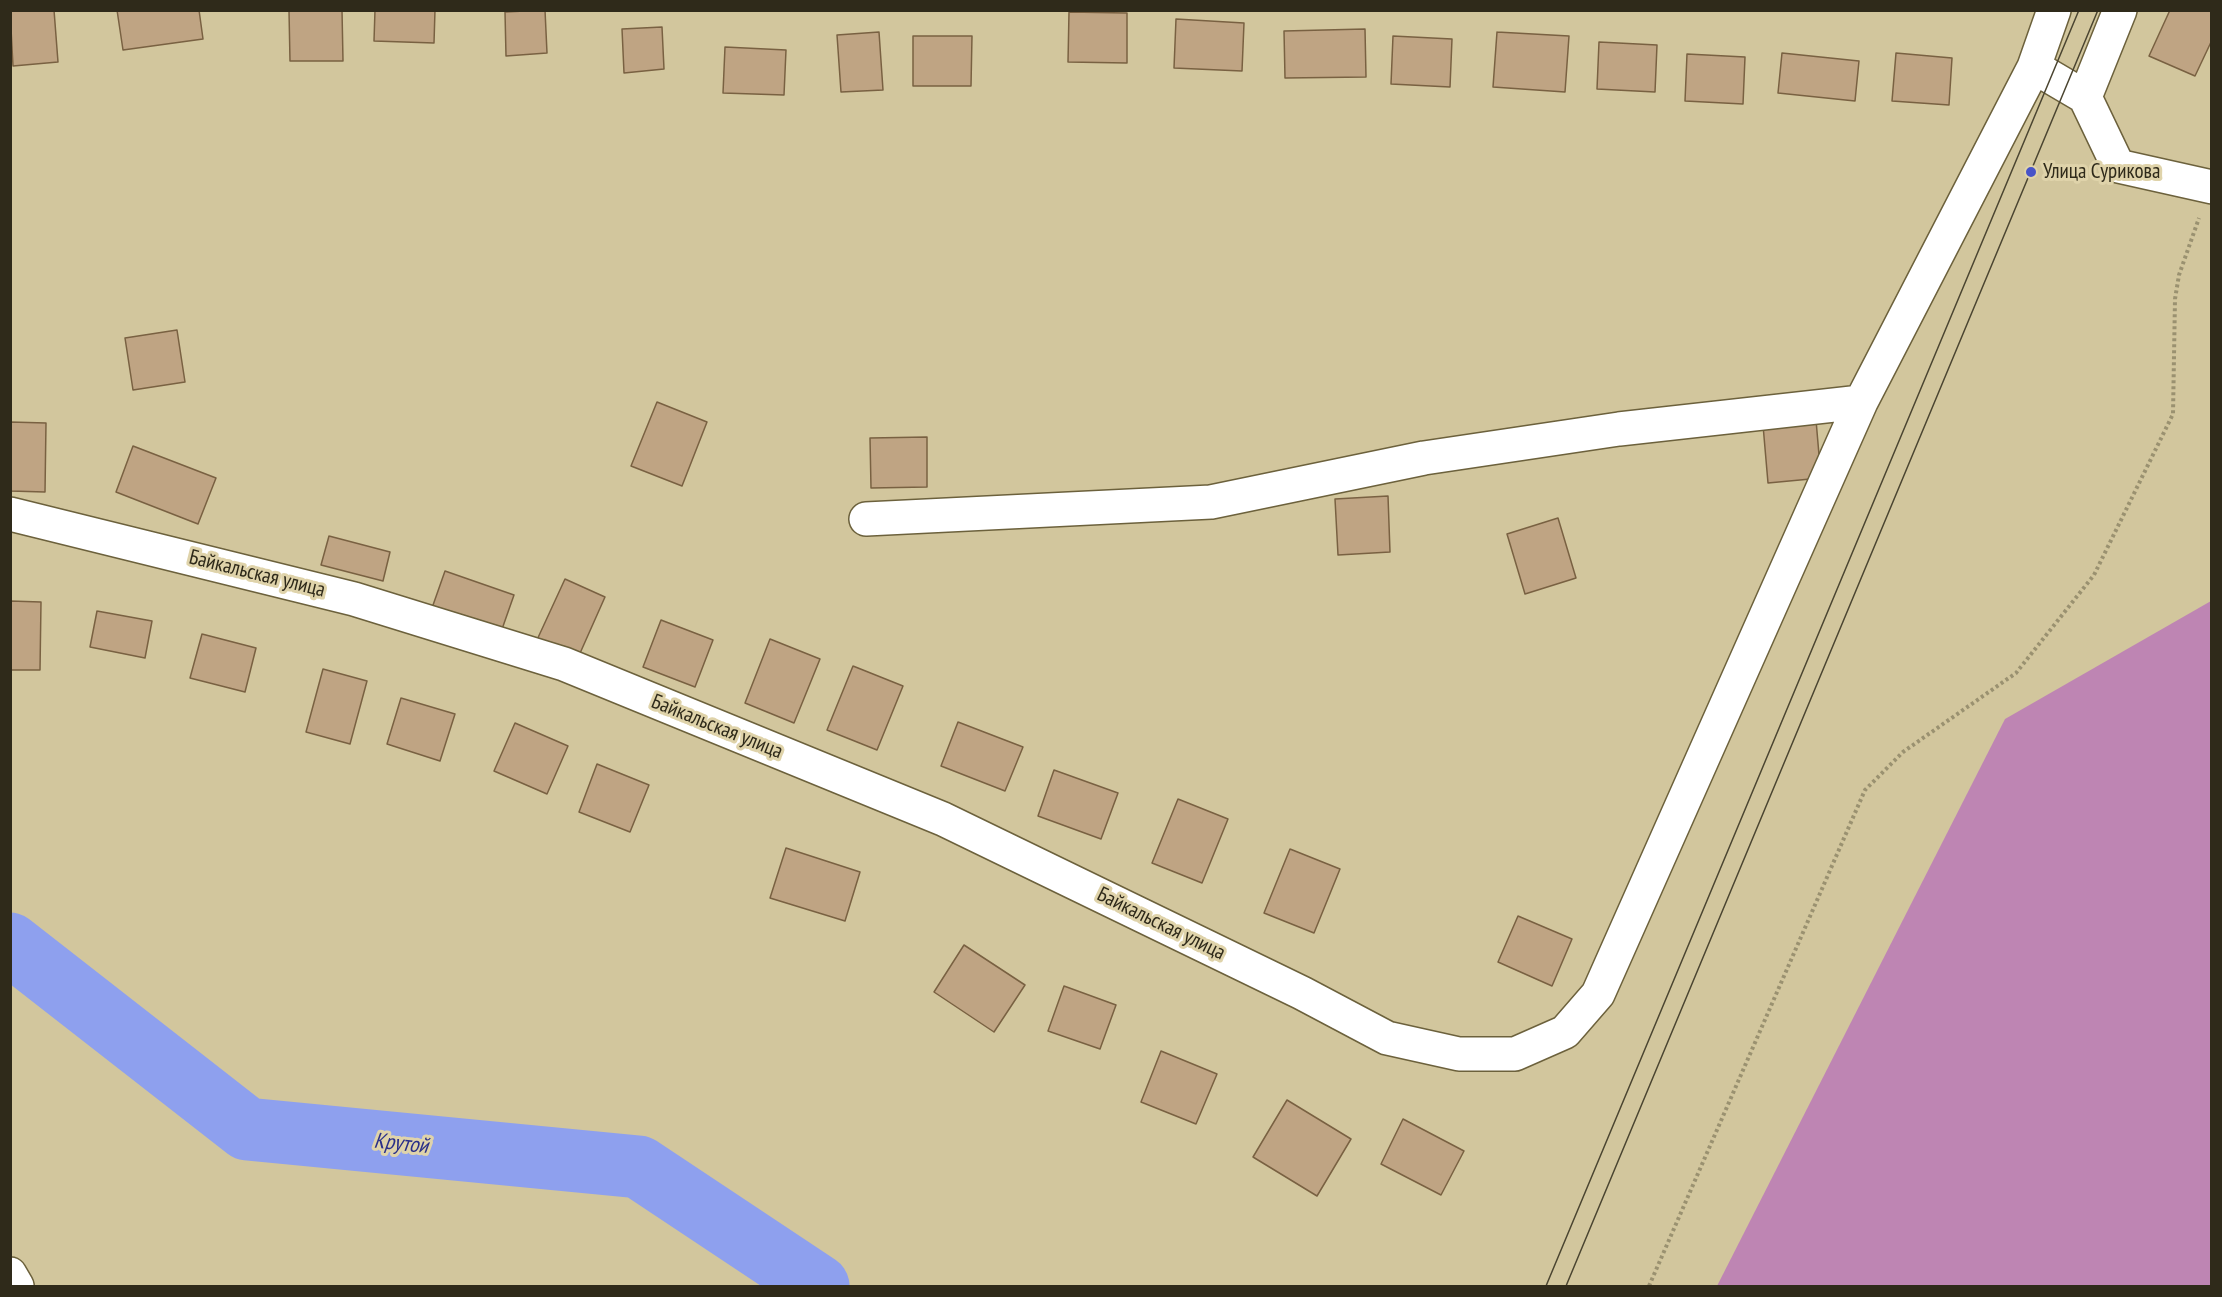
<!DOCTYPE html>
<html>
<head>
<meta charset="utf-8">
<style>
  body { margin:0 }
  #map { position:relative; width:2222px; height:1297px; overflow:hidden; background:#d2c69d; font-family:"PT Sans Narrow",sans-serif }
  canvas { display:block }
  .frame { position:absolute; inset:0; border:12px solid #2f2a1a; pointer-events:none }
</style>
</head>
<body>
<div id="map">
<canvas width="2222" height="1297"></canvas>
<div class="frame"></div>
</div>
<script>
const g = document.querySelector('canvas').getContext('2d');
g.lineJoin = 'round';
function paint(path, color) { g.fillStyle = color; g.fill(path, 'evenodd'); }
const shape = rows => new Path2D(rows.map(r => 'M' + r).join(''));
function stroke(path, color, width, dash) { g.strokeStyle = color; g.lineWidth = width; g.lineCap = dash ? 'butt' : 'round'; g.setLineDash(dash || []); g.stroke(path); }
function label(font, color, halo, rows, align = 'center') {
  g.font = font + ' "PT Sans Narrow",sans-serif'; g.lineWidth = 6; g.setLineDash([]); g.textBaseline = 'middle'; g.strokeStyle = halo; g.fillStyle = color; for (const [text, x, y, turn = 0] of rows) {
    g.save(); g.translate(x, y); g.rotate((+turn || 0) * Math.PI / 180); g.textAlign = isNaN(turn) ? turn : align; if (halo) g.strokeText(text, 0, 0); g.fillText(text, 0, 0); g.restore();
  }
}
paint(shape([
  [2211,601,2211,1286,1717,1286,2005,719]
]), '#be85b3');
stroke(shape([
  [10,944,247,1129,639,1167,818,1286]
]), '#8ea0ee', 63);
const building = shape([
  [10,10,54,10,58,62,13,66,10,10],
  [117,10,199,10,203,39,123,50,117,10],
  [342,10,343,61,290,61,289,11,342,10],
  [375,10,435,10,434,43,374,41,375,10],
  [545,10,547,53,506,56,505,12,545,10],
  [2170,10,2212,11,2212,40,2195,76,2149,56,2170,10],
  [1069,12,1127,13,1127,63,1068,62,1069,12],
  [1176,19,1244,23,1242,71,1174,68,1176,19],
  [662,27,664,69,624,73,622,29,662,27],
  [1365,29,1366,77,1285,78,1284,31,1365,29],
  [879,32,883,90,841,92,837,35,879,32],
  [1497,32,1569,36,1565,92,1493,87,1497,32],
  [913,36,972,36,971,86,913,86,913,36],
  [1393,36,1452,39,1450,87,1391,84,1393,36],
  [1599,42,1657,45,1655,92,1597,89,1599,42],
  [725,47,786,50,784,95,723,93,725,47],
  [1782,53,1859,61,1855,101,1778,93,1782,53],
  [1896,53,1952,58,1949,105,1892,101,1896,53],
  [1687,54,1745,57,1743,104,1685,101,1687,54],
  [177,330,185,382,133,390,125,338,177,330],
  [657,402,707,422,682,486,631,466,657,402],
  [1816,420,1821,478,1768,483,1763,425,1816,420],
  [10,422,46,423,45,492,10,491,10,422],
  [927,437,927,487,871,488,870,438,927,437],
  [133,446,216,478,198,524,116,492,133,446],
  [1388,496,1390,552,1338,555,1335,499,1388,496],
  [1558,518,1576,578,1525,594,1507,534,1558,518],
  [329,536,390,552,383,581,321,565,329,536],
  [445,571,514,595,501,632,432,608,445,571],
  [565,579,605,597,577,660,536,642,565,579],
  [10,601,41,602,40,670,10,670,10,601],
  [97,611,152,621,145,658,90,647,97,611],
  [661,620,713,640,695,687,643,667,661,620],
  [202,634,256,648,245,692,190,678,202,634],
  [770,639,820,659,794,723,745,703,770,639],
  [853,666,903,686,877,750,827,730,853,666],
  [323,669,367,681,350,744,306,732,323,669],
  [401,698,455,714,440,761,387,744,401,698],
  [958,722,1023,747,1005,791,941,766,958,722],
  [515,723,568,746,547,794,494,771,515,723],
  [597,764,649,785,630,832,579,812,597,764],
  [1054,770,1118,793,1101,839,1038,816,1054,770],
  [1178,799,1228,819,1202,883,1152,863,1178,799],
  [786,848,860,872,845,921,770,898,786,848],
  [1290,849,1340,869,1314,933,1264,913,1290,849],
  [1518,916,1572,939,1552,986,1498,962,1518,916],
  [964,945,1025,985,994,1032,934,992,964,945],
  [1064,986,1116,1005,1100,1049,1048,1031,1064,986],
  [1161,1051,1217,1074,1196,1124,1141,1102,1161,1051],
  [1287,1100,1351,1139,1317,1196,1253,1157,1287,1100],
  [1403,1119,1464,1151,1441,1195,1381,1164,1403,1119]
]);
paint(building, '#bfa483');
stroke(building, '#796142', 1.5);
const minor = shape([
  [2034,67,2085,97,2118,166,2212,187],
  [2085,97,2120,10],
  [10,514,354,599,564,664,943,819,1302,993,1387,1038,1459,1054,1515,1054,1565,1032,1598,994,1861,402,2034,67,2054,10],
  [866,519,1211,502,1424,458,1619,429,1861,402],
  [10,1274,17,1286]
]);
stroke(minor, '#6c613c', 36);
stroke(shape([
  [1649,1286,1865,790,1903,752,2016,673,2094,575,2173,414,2175,299,2179,275,2199,218]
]), '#9a9170', 4, [3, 3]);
stroke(minor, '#fff', 33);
stroke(shape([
  [1546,1286,2079,10],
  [1566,1286,2098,10]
]), '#4b4531', 1.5);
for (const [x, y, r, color] of [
  [2031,172,6,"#4753c8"]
]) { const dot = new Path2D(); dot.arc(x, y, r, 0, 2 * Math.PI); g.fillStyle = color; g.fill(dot); stroke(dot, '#dfd3aa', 2); }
label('21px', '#2f2a1a', '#dfd3aa', [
  ["Улица Сурикова",2043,172]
], 'left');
label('21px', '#2f2a1a', '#dfd3aa', [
  ["Байкальская улица",257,574,14],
  ["Байкальская улица",717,727,22],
  ["Байкальская улица",1161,924,26]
]);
label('italic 22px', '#2a3089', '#dfd3aa', [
  ["Крутой",401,1144,6]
]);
</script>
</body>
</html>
